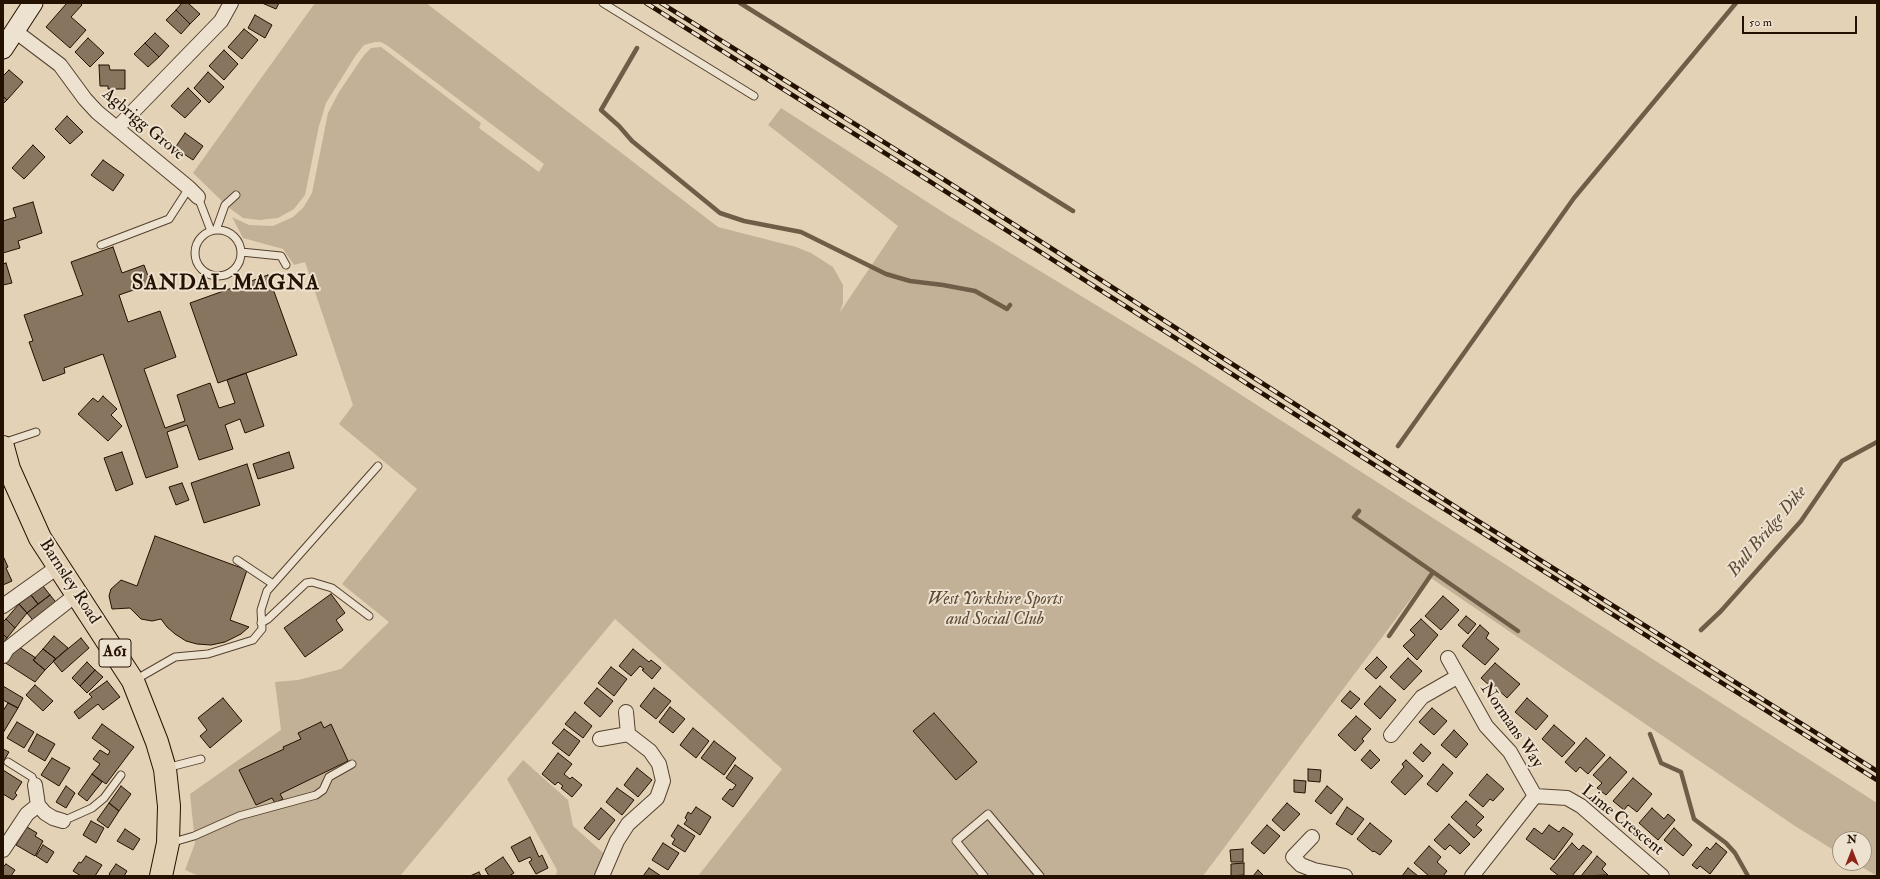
<!DOCTYPE html>
<html>
<head>
<meta charset="utf-8">
<style>
  body { margin:0 }
  #map { position:relative; width:1880px; height:879px; overflow:hidden; background:#e4d2b6; font-family:"IM FELL Double Pica",serif }
  canvas { display:block }
  .frame { position:absolute; inset:0; border:4px solid #241100; pointer-events:none }
  .north { position:absolute; left:1832px; top:831px; width:40px; height:40px; box-sizing:border-box; background:#ede2d0; border:1px solid #9d8e7d; border-radius:50%; rotate:0deg; font-size:11px; font-weight:700; line-height:16px; text-align:center; color:#241100 }
  .north::after { content:''; display:block; margin:auto; width:14px; height:18px; background:#8f2418; clip-path:polygon(50% 0,100% 100%,50% 72%,0 100%) }
  .scale { position:absolute; left:1742px; top:16px; width:115px; height:18px; box-sizing:border-box; border:2px solid #241100; border-top:0; padding-left:5px; font-size:12px; line-height:14px; white-space:nowrap; color:#241100; -webkit-text-stroke:3px #ede2d0; paint-order:stroke }
</style>
</head>
<body>
<div id="map">
<canvas width="1880" height="879"></canvas>
<div class="frame"></div>
<div class="north">N</div>
<div class="scale">50 m</div>
</div>
<script>
const g = document.querySelector('canvas').getContext('2d');
g.lineJoin = 'round';
function paint(path, color) { g.fillStyle = color; g.fill(path, 'evenodd'); }
const shape = rows => new Path2D(rows.map(r => 'M' + r).join(''));
function stroke(path, color, width, dash) { g.strokeStyle = color; g.lineWidth = width; g.lineCap = dash ? 'butt' : 'round'; g.setLineDash(dash || []); g.stroke(path); }
function label(font, color, halo, rows, align = 'center') {
  g.font = font + ' "IM FELL Double Pica",serif'; g.lineWidth = 4; g.setLineDash([]); g.textBaseline = 'middle'; g.strokeStyle = halo; g.fillStyle = color; for (const [text, x, y, turn = 0] of rows) {
    g.save(); g.translate(x, y); g.rotate((+turn || 0) * Math.PI / 180); g.textAlign = isNaN(turn) ? turn : align; if (halo) g.strokeText(text, 0, 0); g.fillText(text, 0, 0); g.restore();
  }
}
paint(shape([
  [315,3,426,3,718,227,796,247,811,253,833,267,843,285,843,303,840,312,898,226,768,125,781,108,946,214,1190,362,1877,803,1877,876,1855,863,1864,863,1864,839,1840,839,1840,854,1795,826,1428,576,1203,876,698,876,782,769,615,619,400,876,199,876,185,870,195,843,190,794,281,730,275,682,298,680,341,669,389,622,342,584,417,489,339,424,353,405,305,262,294,265,283,249,243,238,232,217,249,225,273,226,293,217,303,208,312,193,328,113,339,92,364,55,371,48,381,47,481,123,479,128,539,172,544,164,388,46,381,42,375,42,364,45,356,55,326,103,319,126,305,195,294,209,278,218,259,220,243,218,228,207,193,173],
  [523,760,568,800,573,826,610,859,602,876,556,876,557,870,507,779]
]), '#c3b197');
stroke(shape([
  [740,3,1073,211],
  [637,48,601,110,619,126,632,141,720,213,744,221,801,232,886,274,910,281,943,285,975,291,1007,309,1010,305],
  [1398,446,1574,198,1736,3],
  [1359,511,1354,517,1518,631],
  [1701,630,1721,611,1801,521,1842,461,1877,442],
  [1389,636,1433,572],
  [1650,734,1661,763,1681,772,1694,819,1726,843,1735,853,1748,876]
]), '#705d48', 4.5);
const building = shape([
  [67,3,80,3,82,5,71,17,86,30,70,48,46,27,67,3],
  [182,3,188,3,200,14,190,24,176,10,182,3],
  [262,3,279,3,276,9,262,3],
  [176,10,190,24,181,34,166,20,176,10],
  [255,15,272,25,265,38,248,28,255,15],
  [244,29,258,40,242,59,228,47,244,29],
  [155,33,169,46,159,57,145,43,155,33],
  [88,38,104,53,90,67,75,52,88,38],
  [145,43,159,57,148,67,134,54,145,43],
  [224,50,238,64,224,80,209,66,224,50],
  [99,65,109,65,110,70,125,70,125,89,108,89,108,86,100,86,99,65],
  [9,70,23,82,7,100,3,96,3,76,9,70],
  [208,72,224,87,209,103,194,88,208,72],
  [188,88,201,101,185,118,171,106,188,88],
  [3,96,7,100,3,104,3,96],
  [67,116,83,132,70,144,55,129,67,116],
  [185,133,203,146,193,160,175,148,185,133],
  [33,145,45,157,24,179,12,168,33,145],
  [103,160,124,175,113,191,91,175,103,160],
  [33,202,42,233,18,241,20,248,3,253,3,221,16,217,13,208,33,202],
  [113,247,122,273,144,265,151,284,119,295,128,322,160,311,176,357,144,369,165,428,185,421,177,395,210,383,219,408,235,403,227,380,246,373,264,426,245,433,240,419,225,425,233,449,199,460,187,425,167,432,178,467,146,478,103,354,64,368,65,373,43,381,29,342,33,341,24,315,83,295,71,262,113,247],
  [6,263,12,283,3,285,3,264,6,263],
  [268,275,297,355,218,383,190,303,268,275],
  [103,396,117,409,111,415,122,426,108,441,78,414,93,398,98,402,103,396],
  [122,452,133,484,116,491,104,458,122,452],
  [289,452,294,468,258,479,253,464,289,452],
  [247,464,260,505,204,523,191,483,247,464],
  [182,483,189,500,176,505,169,487,182,483],
  [155,536,247,570,230,620,249,627,241,634,225,642,211,645,197,644,186,641,175,634,167,627,161,619,152,621,141,619,130,608,112,609,109,596,111,589,121,580,137,586,155,536],
  [3,556,8,567,6,568,12,581,3,585,3,556],
  [43,586,50,595,38,604,31,595,43,586],
  [331,594,345,613,336,620,343,630,305,657,284,628,331,594],
  [31,595,38,604,27,613,19,604,31,595],
  [50,595,59,606,36,624,27,613,50,595],
  [1443,596,1459,610,1441,630,1425,616,1443,596],
  [19,604,27,613,15,628,6,619,19,604],
  [1466,616,1476,624,1468,634,1458,625,1466,616],
  [6,619,15,628,7,638,3,634,3,622,6,619],
  [1421,619,1438,635,1417,660,1403,646,1415,635,1410,630,1421,619],
  [1480,625,1489,633,1486,638,1499,649,1485,665,1462,646,1480,625],
  [3,634,7,638,3,644,3,634],
  [54,636,68,648,56,659,43,649,54,636],
  [81,638,89,648,62,672,53,661,81,638],
  [16,645,36,658,33,660,45,670,35,682,4,662,16,645],
  [43,649,56,659,45,670,33,660,43,649],
  [633,649,649,662,651,660,661,668,652,679,642,670,644,669,640,666,631,676,619,666,633,649],
  [1377,657,1387,667,1376,679,1365,669,1377,657],
  [1408,658,1422,671,1404,690,1390,677,1408,658],
  [87,662,95,670,80,686,72,678,87,662],
  [1495,663,1520,684,1507,698,1492,684,1490,686,1481,678,1495,663],
  [611,667,627,679,614,696,598,683,611,667],
  [95,670,103,677,87,693,80,686,95,670],
  [107,681,120,697,103,710,98,704,79,719,74,712,92,697,89,694,107,681],
  [35,685,53,701,43,711,26,695,35,685],
  [3,686,23,698,18,708,3,700,3,686],
  [1380,686,1396,700,1380,719,1364,704,1380,686],
  [597,688,613,701,600,717,584,703,597,688],
  [654,688,671,701,656,719,640,706,654,688],
  [1350,691,1360,699,1351,709,1341,701,1350,691],
  [223,698,242,721,210,748,200,736,207,730,198,718,223,698],
  [1527,698,1548,716,1536,730,1515,712,1527,698],
  [8,703,18,708,3,733,3,711,8,703],
  [670,707,685,719,673,733,659,722,670,707],
  [1432,708,1447,721,1434,735,1419,722,1432,708],
  [575,712,592,726,583,738,565,724,575,712],
  [934,713,977,762,956,780,913,731,934,713],
  [1356,716,1371,729,1362,739,1364,741,1355,751,1338,735,1356,716],
  [17,722,34,732,24,748,7,738,17,722],
  [321,722,324,728,331,724,348,761,280,794,283,799,275,803,272,798,256,805,239,770,284,749,283,747,301,739,298,733,321,722],
  [102,724,134,747,106,784,92,774,100,764,93,759,100,750,108,755,110,751,92,738,102,724],
  [1554,725,1575,743,1562,757,1542,739,1554,725],
  [693,728,709,741,696,758,680,745,693,728],
  [564,729,580,741,569,756,552,743,564,729],
  [1454,730,1468,744,1456,758,1441,745,1454,730],
  [37,734,55,744,45,761,28,751,37,734],
  [1586,738,1605,755,1588,774,1580,767,1576,772,1565,762,1586,738],
  [714,741,736,758,724,775,701,758,714,741],
  [1421,744,1431,753,1423,762,1413,753,1421,744],
  [3,749,9,752,3,762,3,749],
  [1370,750,1380,760,1371,769,1361,760,1370,750],
  [558,753,572,764,564,774,570,779,572,777,582,785,572,797,561,788,563,786,558,782,555,785,542,774,558,753],
  [1610,757,1627,772,1606,795,1597,788,1602,783,1593,775,1610,757],
  [52,758,70,768,59,786,41,775,52,758],
  [1406,760,1423,776,1405,795,1391,782,1404,767,1402,764,1406,760],
  [1443,764,1453,773,1437,792,1427,784,1443,764],
  [735,765,753,778,733,807,722,799,730,789,732,790,736,785,726,778,735,765],
  [637,768,652,780,638,797,624,785,637,768],
  [1308,769,1321,770,1320,782,1308,781,1308,769],
  [3,770,22,782,15,793,17,795,13,800,3,794,3,770],
  [92,774,102,782,87,801,78,794,92,774],
  [1487,774,1504,789,1493,801,1490,799,1483,807,1469,795,1487,774],
  [1633,778,1652,794,1637,812,1628,805,1624,810,1613,801,1633,778],
  [1294,780,1306,781,1305,793,1294,792,1294,780],
  [66,786,75,793,66,808,56,802,66,786],
  [121,786,131,794,119,811,109,803,121,786],
  [1327,786,1343,799,1331,814,1315,801,1327,786],
  [617,788,634,800,622,815,606,802,617,788],
  [1466,801,1484,817,1476,825,1482,830,1474,838,1451,817,1466,801],
  [109,803,119,811,108,828,97,820,109,803],
  [1287,803,1300,814,1284,831,1272,820,1287,803],
  [696,807,711,817,700,835,684,824,687,820,685,818,688,812,691,814,696,807],
  [1347,807,1364,819,1352,835,1336,824,1347,807],
  [601,808,615,820,599,840,584,828,601,808],
  [1652,808,1664,819,1668,814,1675,820,1658,840,1639,823,1652,808],
  [91,821,104,828,96,843,83,835,91,821],
  [1370,823,1392,841,1380,855,1374,851,1373,852,1357,839,1370,823],
  [1449,824,1470,844,1460,854,1450,845,1445,850,1434,840,1449,824],
  [678,825,695,836,685,852,672,844,675,839,671,836,678,825],
  [1267,825,1280,836,1264,854,1251,843,1267,825],
  [1549,825,1559,832,1563,827,1573,834,1554,860,1526,839,1534,828,1542,834,1549,825],
  [27,827,37,833,35,836,43,841,35,856,16,845,27,827],
  [1674,828,1692,845,1683,856,1664,840,1674,828],
  [125,829,140,839,133,850,117,841,125,829],
  [530,837,539,857,542,855,548,868,536,874,529,862,532,860,530,857,519,862,511,847,530,837],
  [663,843,679,853,668,870,652,860,663,843],
  [1572,843,1579,850,1583,845,1592,852,1572,876,1559,876,1550,869,1572,843],
  [1716,843,1727,852,1710,874,1700,866,1697,869,1692,865,1707,847,1710,850,1716,843],
  [43,845,54,852,47,863,36,856,43,845],
  [1429,846,1441,857,1437,862,1447,871,1443,876,1429,876,1414,863,1429,846],
  [1243,849,1243,862,1231,862,1230,850,1243,849],
  [86,856,102,865,95,876,81,876,73,871,79,862,81,863,86,856],
  [1597,856,1606,864,1602,869,1608,875,1581,876,1597,856],
  [503,857,514,873,509,876,489,876,485,869,503,857],
  [1244,863,1244,875,1231,876,1231,864,1244,863],
  [6,864,15,870,11,876,3,876,3,867,6,864],
  [116,864,127,871,124,876,111,876,109,874,116,864],
  [649,868,661,876,643,876,649,868],
  [1408,868,1418,876,1402,876,1408,868],
  [1258,870,1264,876,1253,876,1258,870],
  [479,872,481,876,470,876,479,872]
]);
paint(building, '#88755f');
stroke(building, '#241100', 1);
const service = shape([
  [603,3,754,96],
  [198,197,211,231],
  '195 253a23 23 0 1 1 46 0a23 23 0 1 1-46 0Z',
  [216,230,225,205,236,195],
  [101,245,169,219,189,188],
  [241,252,281,256,286,265],
  [3,443,36,432],
  [237,560,273,584],
  [261,623,268,619,306,583,312,582,332,588,369,616],
  [135,680,175,657,208,654,253,640,262,629,261,610,267,591,378,466],
  [8,762,32,777,35,785],
  [166,768,201,759],
  [63,821,92,808,104,798,121,775],
  [170,843,194,836,239,816,316,795,323,790,329,777,352,764],
  [984,876,956,841,988,814,1040,876]
]);
const minor = shape([
  [15,31,60,65,85,99,97,112,189,188,198,197],
  [118,127,221,21,231,3],
  [3,606,59,566],
  [3,656,7,649,77,594],
  [1448,658,1486,726,1510,752,1535,796],
  [1391,735,1422,697,1457,677],
  [600,739,628,734,626,712],
  [35,785,38,805,45,813,53,818,63,821],
  [1535,796,1567,798,1581,806,1662,876],
  [1312,837,1293,857,1301,865,1314,870,1345,876],
  [3,850,27,814,38,805],
  [602,876,617,841,628,824,657,798,663,781,659,764,650,751,628,734],
  [1472,876,1535,796]
]);
const secondary = shape([
  [3,49,33,3]
]);
const primary = shape([
  [3,447,9,469,40,538,133,681,157,742,165,769,169,806,168,843,161,876]
]);
stroke(service, '#54412e', 9);
stroke(minor, '#54412e', 16);
stroke(secondary, '#241100', 21);
stroke(primary, '#241100', 24);
stroke(service, '#ede2d0', 7);
stroke(minor, '#ede2d0', 14);
stroke(secondary, '#ede2d0', 19);
stroke(primary, '#e4d2b6', 22);
const rail = shape([
  [646,3,915,172,1406,485,1877,780],
  [661,3,943,179,1470,516,1877,771]
]);
stroke(rail, '#241100', 4.5);
stroke(rail, '#ede2d0', 3, [9]);
for (const [x, y, w] of [
  [115,653,32]
]) { const box = new Path2D(); box.roundRect(x - w / 2, y - 14, w, 28, 3); g.fillStyle = '#ede2d0'; g.fill(box); stroke(box, '#241100', 1); }
label('bold 16px', '#241100', null, [
  ["A61",115,653]
]);
label('17px', '#241100', '#ede2d0', [
  ["Agbrigg Grove",143,125,40],
  ["Barnsley Road",69,582,57],
  ["Normans Way",1511,726,56],
  ["Lime Crescent",1622,821,39]
]);
label('italic 17px', '#5c4935', '#ede2d0', [
  ["West Yorkshire Sports",995,600],
  ["and Social Club",995,620]
]);
label('italic 18px', '#5d4a36', '#ede2d0', [
  ["Bull Bridge Dike",1768,532,-50]
]);
g.letterSpacing = '1px';
label('bold 21px', '#241100', '#ede2d0', [
  ["SANDAL MAGNA",226,284]
]);
g.letterSpacing = '0px';
</script>
</body>
</html>
